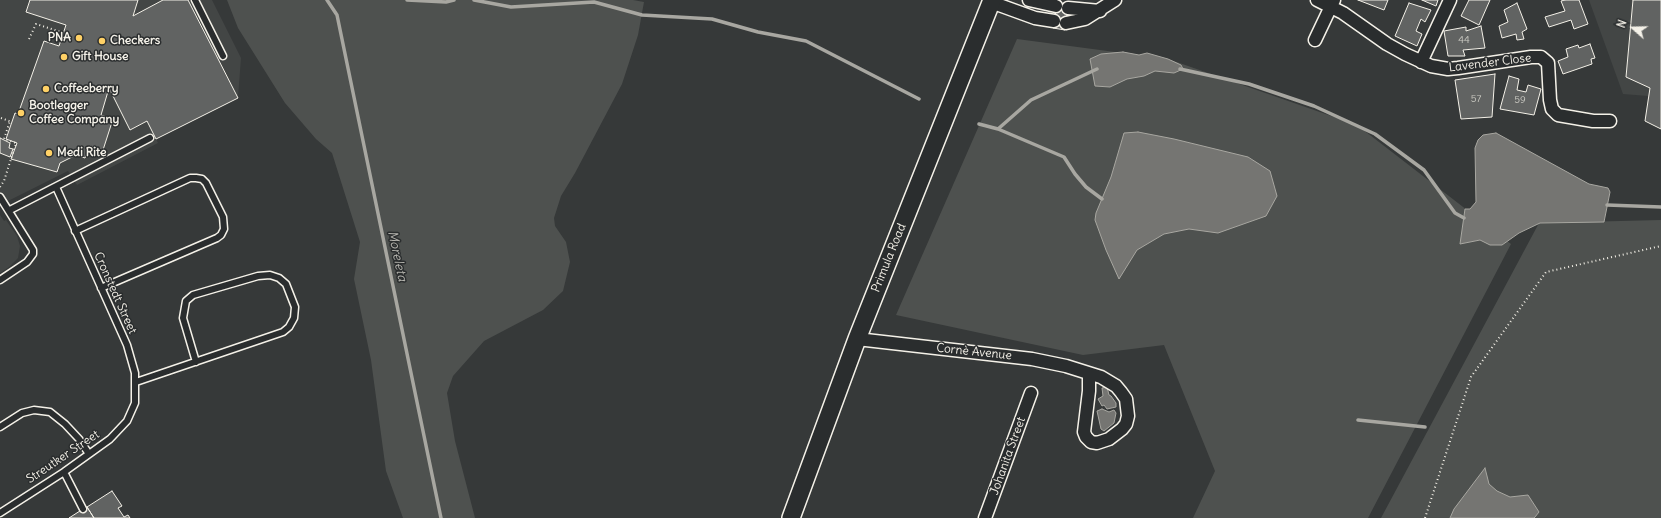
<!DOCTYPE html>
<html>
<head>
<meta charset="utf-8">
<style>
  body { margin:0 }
  #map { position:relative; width:1661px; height:518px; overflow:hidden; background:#363939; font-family:Delius,sans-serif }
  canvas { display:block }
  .north { position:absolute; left:1613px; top:8px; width:40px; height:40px; -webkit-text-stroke:3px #2a2d2e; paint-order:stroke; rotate:290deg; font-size:11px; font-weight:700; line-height:16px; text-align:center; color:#f4f1e8 }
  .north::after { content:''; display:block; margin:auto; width:14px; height:18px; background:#f4f1e8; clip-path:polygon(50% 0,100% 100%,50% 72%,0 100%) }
</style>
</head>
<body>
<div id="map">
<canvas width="1661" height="518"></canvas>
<div class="north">N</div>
</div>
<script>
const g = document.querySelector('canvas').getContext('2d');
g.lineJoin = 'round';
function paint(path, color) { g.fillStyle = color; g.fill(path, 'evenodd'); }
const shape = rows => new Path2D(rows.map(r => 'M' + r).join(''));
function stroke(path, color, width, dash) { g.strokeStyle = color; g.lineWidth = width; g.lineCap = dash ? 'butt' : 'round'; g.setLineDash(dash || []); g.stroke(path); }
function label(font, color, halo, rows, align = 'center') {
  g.font = font + ' Delius,sans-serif'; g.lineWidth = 3; g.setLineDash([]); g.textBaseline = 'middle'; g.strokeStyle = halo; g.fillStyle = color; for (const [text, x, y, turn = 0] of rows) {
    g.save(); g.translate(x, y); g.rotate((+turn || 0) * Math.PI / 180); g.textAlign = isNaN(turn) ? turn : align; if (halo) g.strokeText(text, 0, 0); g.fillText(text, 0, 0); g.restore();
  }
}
paint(shape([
  [0,0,212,0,241,58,238,98,156,139,158,143,77,185,68,171,0,205],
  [1589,0,1661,0,1661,129,1645,121,1648,96,1623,94],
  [0,215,4,221,6,220,17,236,20,246,18,258,9,267,0,273]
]), '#434645');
paint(shape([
  [227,0,633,0,644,2,638,35,622,84,575,173,561,196,554,218,555,226,566,242,570,262,563,291,543,310,484,341,453,376,447,393,455,441,475,518,403,518,386,471,371,360,354,279,360,242,332,153,316,139,285,103,238,28],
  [1017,39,1168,59,1357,125,1511,244,1368,518,1193,518,1215,471,1164,345,1083,355,896,315],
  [1661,220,1661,518,1381,518,1539,223]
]), '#4e514f');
const water = shape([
  [1123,52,1139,55,1147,53,1168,59,1181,65,1183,69,1174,73,1155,71,1144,76,1127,79,1110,87,1095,86,1090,59,1101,54,1123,52],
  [1138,132,1174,139,1248,157,1270,171,1277,196,1266,216,1218,233,1189,229,1164,234,1137,250,1119,279,1106,250,1095,220,1096,213,1111,177,1124,133,1138,132],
  [1496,133,1589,184,1608,188,1610,192,1604,222,1540,223,1519,233,1502,245,1490,245,1480,240,1460,244,1465,209,1470,209,1476,202,1475,148,1478,140,1483,135,1496,133],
  [1107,387,1109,395,1111,396,1116,403,1116,407,1107,409,1104,405,1102,406,1098,399,1103,396,1102,388,1107,387],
  [1102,409,1109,412,1114,410,1116,413,1114,423,1104,431,1101,429,1097,411,1102,409],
  [1485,468,1489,484,1497,491,1510,497,1528,495,1539,512,1535,517,1534,518,1450,518,1454,509,1485,468]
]);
paint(water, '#757572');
stroke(water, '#a8a7a1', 1);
stroke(shape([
  [327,0,337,15,441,518],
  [407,0,446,2,454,0],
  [474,0,511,7,594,2,642,15,712,19,758,32,806,41,919,99],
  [1180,69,1249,84,1314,106,1375,134,1424,170,1455,213,1464,218],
  [979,124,998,129,1031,100,1097,69],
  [998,129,1064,157,1075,174,1086,187,1102,199],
  [1607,205,1661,207],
  [1358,420,1425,427]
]), '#a8a7a1', 3.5);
const building = shape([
  [30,0,138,0,133,16,163,0,188,0,238,98,156,139,147,121,130,130,109,88,101,115,113,119,103,150,90,146,85,158,76,155,60,163,57,172,11,159,17,143,6,139,15,113,18,114,44,41,59,46,66,25,26,12,30,0],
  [1358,0,1388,0,1384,10,1358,0],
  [1422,0,1438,0,1436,6,1422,0],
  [1469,0,1490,0,1479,25,1461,16,1469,0],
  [1565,0,1579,0,1588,24,1574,29,1571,20,1549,27,1545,17,1565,11,1561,1,1565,0],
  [1633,0,1661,0,1661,129,1645,121,1650,88,1626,77,1633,0],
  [1409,3,1431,10,1425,22,1421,19,1416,31,1422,34,1417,46,1395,36,1409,3],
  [1517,3,1527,29,1522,32,1524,39,1517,40,1516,34,1502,38,1499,26,1508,22,1504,10,1517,3],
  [1057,4,1068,6,1065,30,1053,28,1057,4],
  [1481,26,1485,48,1463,50,1465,56,1448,56,1444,31,1466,27,1466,31,1481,26],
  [1590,44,1595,58,1591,59,1592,64,1563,74,1558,61,1568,57,1566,49,1578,45,1579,48,1590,44],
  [1495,74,1492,117,1461,119,1455,80,1495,74],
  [1509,76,1519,79,1517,90,1526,92,1528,85,1541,89,1534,115,1500,109,1509,76],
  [0,138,10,143,9,148,13,149,10,157,0,153,0,138],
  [112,491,122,506,118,508,124,517,128,515,130,518,94,518,87,507,112,491],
  [87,507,94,518,69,518,83,509,87,507]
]);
paint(building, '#616362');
stroke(building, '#f4f1e8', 1);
const lane = shape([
  [195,0,223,56],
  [0,197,33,250,33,254,27,262,0,280],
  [10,210,150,138],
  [75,231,190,178,196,178,202,179,206,183,223,217,224,229,221,235,217,238,101,288],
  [136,382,283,332,289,327,294,318,295,307,286,284,279,278,270,275,258,276,193,295,186,301,183,318,196,362],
  [0,427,22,413,34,410,50,412,65,424,79,439,89,454],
  [64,472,83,509],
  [0,513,64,472,110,439,127,421,135,403,135,373,127,345,56,187]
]);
const street = shape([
  [1029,0,1056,6],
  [1317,0,1343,13,1387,44,1405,54,1431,66,1448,69,1458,68,1531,57,1541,57,1548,63,1550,100,1552,109,1558,115,1593,121,1610,121],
  [991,2,1035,18,1054,21],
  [1068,8,1100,11],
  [1066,23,1085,19,1115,0],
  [1315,40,1334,0],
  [1421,62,1450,0],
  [857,339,1032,359,1066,366,1101,377,1116,386,1121,392,1126,399,1128,416,1126,424,1122,429,1109,439,1097,443,1091,442,1086,437,1084,432,1089,391,1089,374],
  [985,518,1031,393]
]);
const secondary = shape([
  [791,518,857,339,992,0]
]);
stroke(lane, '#f4f1e8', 9);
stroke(street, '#f4f1e8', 15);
stroke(secondary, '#f4f1e8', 20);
stroke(shape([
  [29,39,36,24,64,33],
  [1,118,12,122],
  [0,187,4,181,16,143,4,139,10,121],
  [1425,518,1471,377,1546,272,1661,246]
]), '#f4f1e8', 2, [1, 3]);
stroke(lane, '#2a2d2e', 6);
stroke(street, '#2a2d2e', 12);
stroke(secondary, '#2a2d2e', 17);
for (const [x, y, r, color] of [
  [79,38,4,"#ffd166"],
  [102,41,4,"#ffd166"],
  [64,57,4,"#ffd166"],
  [46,89,4,"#ffd166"],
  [21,113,4,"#ffd166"],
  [49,153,4,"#ffd166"]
]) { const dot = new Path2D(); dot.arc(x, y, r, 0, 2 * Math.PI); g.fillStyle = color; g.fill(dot); stroke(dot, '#2a2d2e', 1.5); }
label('10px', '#cfcec6', null, [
  ["44",1464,40],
  ["57",1476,99],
  ["59",1520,100]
]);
label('bold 12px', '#f4f1e8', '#2a2d2e', [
  ["PNA",71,38,"right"],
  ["Checkers",110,41],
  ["Gift House",72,57],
  ["Coffeeberry",54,89],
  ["Bootlegger",29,106],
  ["Coffee Company",29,120],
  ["Medi Rite",57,153]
], 'left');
label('12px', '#f4f1e8', '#2a2d2e', [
  ["Lavender Close",1490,63,-7],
  ["Primula Road",889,258,-68],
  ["Cronstedt Street",115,293,66],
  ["Cornè Avenue",974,352,6],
  ["Johanita Street",1008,456,-70],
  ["Streutker Street",63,457,-34]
]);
label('italic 13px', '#b4b3ad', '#2a2d2e', [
  ["Moreleta",397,256,78]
]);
</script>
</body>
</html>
